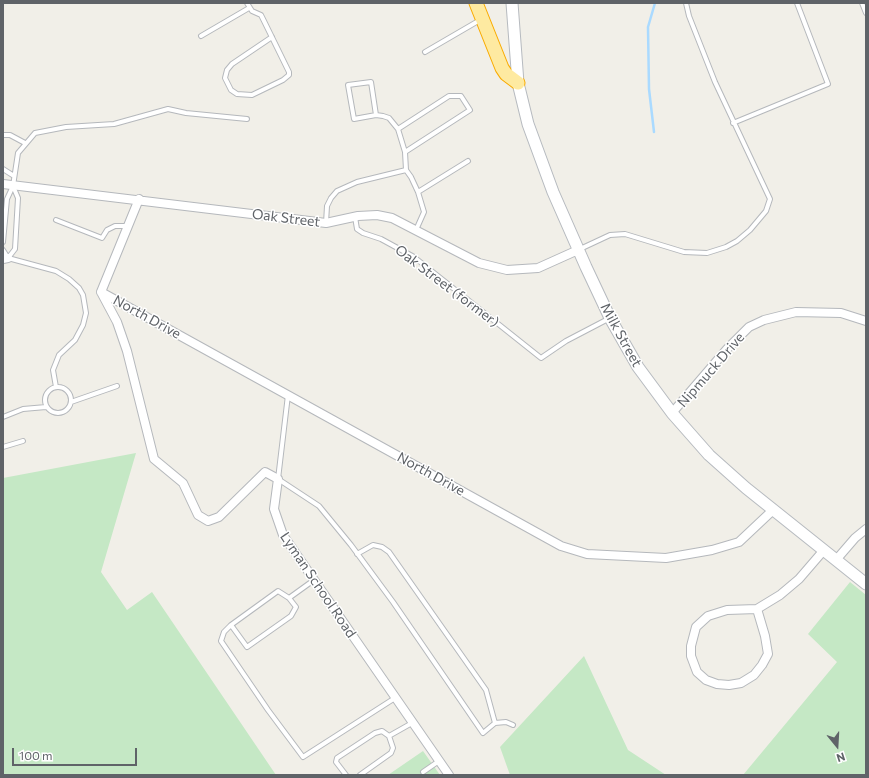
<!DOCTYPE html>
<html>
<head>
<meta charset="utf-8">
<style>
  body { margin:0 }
  #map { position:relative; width:869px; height:778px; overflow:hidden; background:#f1efe8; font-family:Commissioner,sans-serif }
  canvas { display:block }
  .frame { position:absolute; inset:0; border:4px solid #5f6368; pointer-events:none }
  .north { position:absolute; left:817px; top:726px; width:40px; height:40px; -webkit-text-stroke:3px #fff; paint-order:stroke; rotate:162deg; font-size:11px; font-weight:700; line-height:16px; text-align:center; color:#5f6368 }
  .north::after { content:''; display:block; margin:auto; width:14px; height:18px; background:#5f6368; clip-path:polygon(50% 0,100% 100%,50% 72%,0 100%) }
  .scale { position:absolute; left:12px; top:748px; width:125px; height:18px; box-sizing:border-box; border:2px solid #5f6368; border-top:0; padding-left:5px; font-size:12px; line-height:14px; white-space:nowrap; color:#5f6368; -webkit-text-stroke:3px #fff; paint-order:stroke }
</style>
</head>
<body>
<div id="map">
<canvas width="869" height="778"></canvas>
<div class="frame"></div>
<div class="north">N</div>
<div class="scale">100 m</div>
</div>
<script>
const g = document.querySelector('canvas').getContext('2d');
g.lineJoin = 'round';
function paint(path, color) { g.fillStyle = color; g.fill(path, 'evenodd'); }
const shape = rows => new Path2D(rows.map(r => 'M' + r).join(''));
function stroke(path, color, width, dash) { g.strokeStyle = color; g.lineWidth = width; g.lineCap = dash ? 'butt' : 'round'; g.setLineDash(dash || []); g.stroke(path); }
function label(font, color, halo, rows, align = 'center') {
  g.font = font + ' Commissioner,sans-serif'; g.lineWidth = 3; g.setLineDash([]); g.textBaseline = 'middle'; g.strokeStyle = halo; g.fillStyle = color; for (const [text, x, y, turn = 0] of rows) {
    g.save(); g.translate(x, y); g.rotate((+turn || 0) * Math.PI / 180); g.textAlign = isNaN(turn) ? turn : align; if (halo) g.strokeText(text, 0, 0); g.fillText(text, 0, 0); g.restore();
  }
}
paint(shape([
  [136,453,101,572,127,610,152,592,276,775,3,775,3,478],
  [850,582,866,595,866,775,743,775,837,662,808,634],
  [584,656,628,750,666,775,510,775,500,747],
  [423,751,440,775,388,775]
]), '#c5e8c5');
stroke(shape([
  [654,132,649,89,648,27,655,3]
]), '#aadaff', 2.5);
const service = shape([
  [247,3,252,11,261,15,264,21,289,72,289,75,283,80,252,95,237,94,231,90,225,78,227,70,232,64,272,37],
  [862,3,866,13],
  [201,36,249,8],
  [425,52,480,20],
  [376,115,371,82,348,85,354,119,376,115,383,116,389,118,398,129,449,96,461,96,470,110,405,152,406,170],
  [733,123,828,84,797,3],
  [398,129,405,152],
  [3,135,10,135,25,143],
  [3,169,14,176],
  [355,217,357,229,363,233,381,239,414,257,541,358,566,341,610,318],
  [56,220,102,238,107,230,115,226,128,226],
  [326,223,327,206,331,198,337,191,357,182,406,170,411,177,418,192],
  [416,230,424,212,418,192,468,161],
  [3,242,7,199,13,186,18,153,35,133,66,127,114,124,168,109,186,113,247,119],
  [580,249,610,235,625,234,684,252,707,253,726,247,737,241,750,230,766,211,770,199,715,82,689,16,686,3],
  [3,250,8,258,15,249,18,198,13,186],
  [8,258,56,271,69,279,79,288,83,295,86,313,83,325,75,340,59,355,53,370,56,387],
  '45 400a13 13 0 1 1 26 0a13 13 0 1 1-26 0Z',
  [288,395,278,479,319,506,351,545,393,602,483,733,495,723,506,722,513,725],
  [71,402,117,386],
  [3,417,23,409,46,407],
  [3,447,23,441],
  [357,554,373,545,382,547,389,552,486,690,495,723],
  [289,598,278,591,231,625,247,647,291,616,296,607,289,598,314,580],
  [231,625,224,632,221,641,268,710,303,757,395,698],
  [389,736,412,723],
  [423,772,439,761],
  [346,775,336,762,337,758,375,733,382,731,389,736,393,748,391,753,360,775]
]);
const minor = shape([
  [3,184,326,223,358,216,377,215,392,218,479,263,507,270,538,268,578,250],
  [3,259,8,258],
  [101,292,561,546,587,554,666,558,712,550,739,542,773,510],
  [101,292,117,322,127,351,154,459,183,483,198,515,208,521,219,517,265,472,278,479,274,509,283,535,449,775],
  [101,292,139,199],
  [672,413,727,349,749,327,764,320,796,312,841,313,866,321],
  [836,560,855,538,866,529],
  [757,609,765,636,768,654,762,665,754,675,741,683,729,685,717,684,706,680,697,672,691,656,691,646,696,627,708,616,727,610,757,609,780,595,799,579,824,550]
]);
const secondary = shape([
  [512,3,518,83,528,124,553,192,586,267,610,318,638,367,672,413,709,455,746,488,866,584]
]);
const trunk = shape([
  [476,3,502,68,506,74,518,83]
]);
stroke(service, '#b5b8bc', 6);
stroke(minor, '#b5b8bc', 10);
stroke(secondary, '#b6babf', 13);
stroke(trunk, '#f9ab00', 15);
stroke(service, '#fff', 4);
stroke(minor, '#fff', 8);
stroke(secondary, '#fff', 11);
stroke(trunk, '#feeaa1', 13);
label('14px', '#5f6368', '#fff', [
  ["Oak Street",286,218,7],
  ["Oak Street (former)",447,286,37],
  ["North Drive",147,317,29],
  ["Milk Street",621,335,61],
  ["Nipmuck Drive",711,370,-49],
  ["North Drive",431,474,29],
  ["Lyman School Road",318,585,56]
]);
</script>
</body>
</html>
